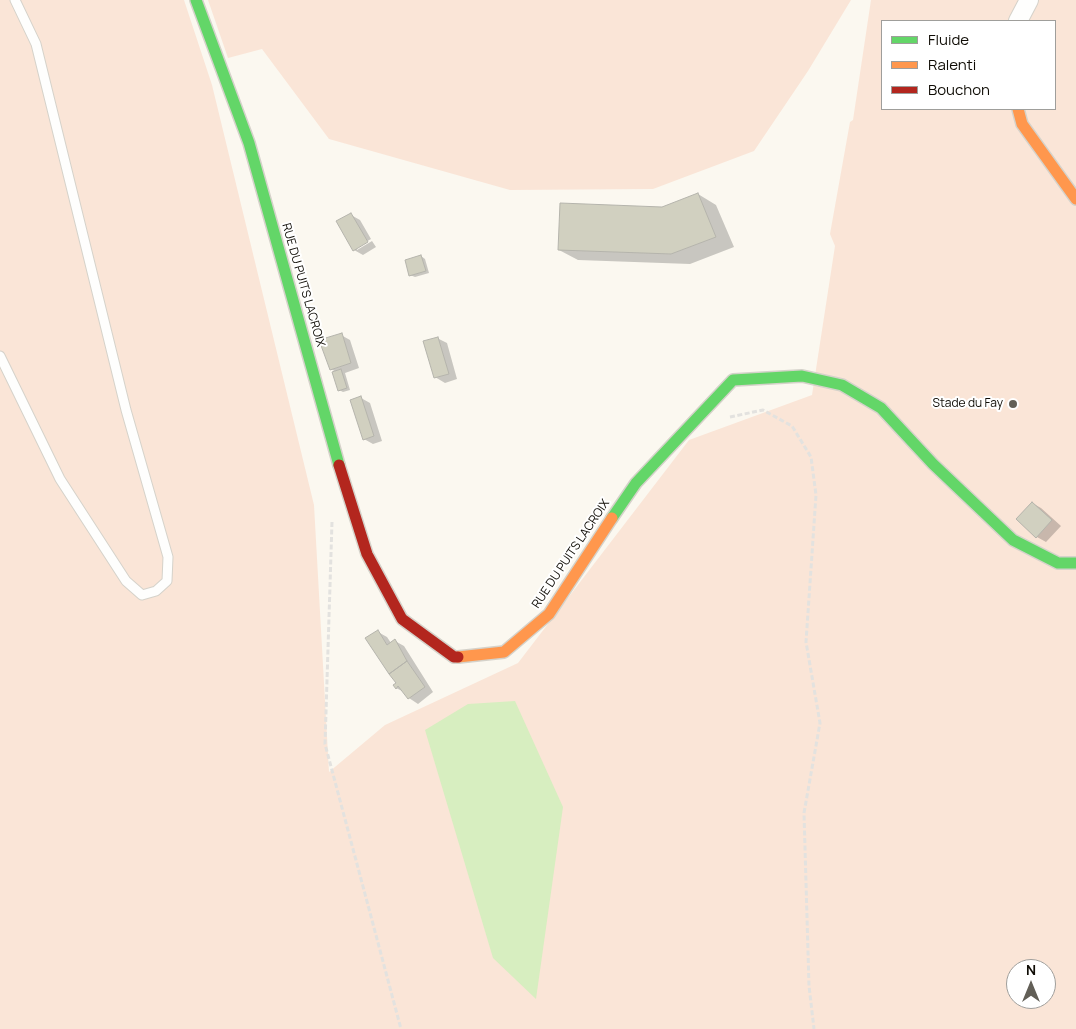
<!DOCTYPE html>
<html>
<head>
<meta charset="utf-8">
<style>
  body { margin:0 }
  #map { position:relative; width:1076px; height:1029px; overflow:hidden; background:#fbf8f0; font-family:Manrope,sans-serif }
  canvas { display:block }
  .legend { position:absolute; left:881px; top:20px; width:175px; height:90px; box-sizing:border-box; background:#fff; border:1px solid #9f9e9b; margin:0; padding:6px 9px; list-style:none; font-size:15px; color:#0f0c05 }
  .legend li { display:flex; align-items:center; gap:10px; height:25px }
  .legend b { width:25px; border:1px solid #9f9e9b }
  .north { position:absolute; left:1006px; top:959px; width:50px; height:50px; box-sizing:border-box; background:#fff; border:1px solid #9f9e9b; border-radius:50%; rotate:0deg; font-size:14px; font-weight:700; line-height:20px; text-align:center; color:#0f0c05 }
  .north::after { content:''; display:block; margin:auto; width:18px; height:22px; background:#625f57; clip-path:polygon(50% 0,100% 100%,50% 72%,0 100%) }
</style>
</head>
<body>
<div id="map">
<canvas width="1076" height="1029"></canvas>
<ul class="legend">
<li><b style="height:6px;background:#63d668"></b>Fluide</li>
<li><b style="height:6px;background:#ff974d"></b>Ralenti</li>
<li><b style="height:6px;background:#b3261e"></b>Bouchon</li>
</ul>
<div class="north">N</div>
</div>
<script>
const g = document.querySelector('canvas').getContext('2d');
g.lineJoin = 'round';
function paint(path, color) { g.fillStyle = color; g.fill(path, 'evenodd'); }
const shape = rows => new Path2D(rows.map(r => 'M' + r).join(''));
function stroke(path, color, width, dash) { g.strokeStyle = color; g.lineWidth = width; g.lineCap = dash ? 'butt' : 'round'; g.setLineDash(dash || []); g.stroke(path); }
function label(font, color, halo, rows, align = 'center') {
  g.font = font + ' Manrope,sans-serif'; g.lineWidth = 4; g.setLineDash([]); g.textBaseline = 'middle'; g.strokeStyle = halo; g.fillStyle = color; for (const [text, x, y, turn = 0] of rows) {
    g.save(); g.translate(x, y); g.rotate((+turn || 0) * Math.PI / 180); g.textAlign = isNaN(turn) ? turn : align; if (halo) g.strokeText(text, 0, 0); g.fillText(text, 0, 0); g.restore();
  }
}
paint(shape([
  [0,0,184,0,212,85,314,505,329,772,385,725,518,663,689,440,812,395,835,246,830,234,850,122,853,120,871,0,1076,0,1076,1029,0,1029],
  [882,21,1055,21,1055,109,882,109],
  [1016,969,1046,969,1046,999,1016,999],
  [208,0,851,0,808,71,754,151,653,189,510,190,329,139,262,49,228,58]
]), '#fae5d7');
paint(shape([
  [515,701,563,807,536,999,493,958,425,730,468,704]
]), '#d7eec0');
paint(shape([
  [698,194,716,205,734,247,690,264,578,260,559,250],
  [351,215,360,220,371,239,357,247,357,250,372,241,376,247,363,255,354,250],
  [421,256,425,259,429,273,415,277,410,275],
  [341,335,350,340,359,368,345,373,350,390,343,392,339,390,336,372,331,369],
  [437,338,447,343,457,379,445,383,435,377],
  [361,398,370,403,382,441,373,444,364,439],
  [1032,503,1041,508,1061,526,1046,542,1037,537],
  [378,632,387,637,391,643,395,641,404,646,433,692,418,704,409,698,404,692,396,688,397,683]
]), '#0003');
const building = shape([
  [698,193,716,237,671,254,558,250,560,203,662,207,698,193],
  [351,213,368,242,353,251,336,221,351,213],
  [421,255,426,271,409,276,405,260,421,255],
  [342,333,351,363,330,370,319,340,342,333],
  [438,337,449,374,434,378,423,341,438,337],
  [341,369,347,388,338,391,332,372,341,369],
  [361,396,374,436,363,440,350,400,361,396],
  [1032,502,1052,520,1036,538,1016,519,1032,502],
  [378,630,387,645,395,639,407,661,389,674,365,638,378,630],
  [407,661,425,687,408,699,398,686,396,689,393,685,396,683,389,674,407,661]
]);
paint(building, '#d1d0c0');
stroke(building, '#b5b4ac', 1);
const lane = shape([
  [0,356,60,479,126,581,142,595,156,591,167,581,168,557,126,410,36,44,15,0]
]);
const street = shape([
  [1018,21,1029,0]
]);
const fast = shape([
  [196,0,249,143,339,465],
  [612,518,636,483,733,380,802,376,842,385,881,408,933,464,1013,540,1058,563,1076,563]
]);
const slow = shape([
  [1018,109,1022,124,1076,199],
  [458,657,504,652,549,614,612,518]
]);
const jam = shape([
  [339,465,367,554,402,619,454,657,458,657]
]);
stroke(lane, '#d5d2ca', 11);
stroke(street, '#d5d2ca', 20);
stroke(fast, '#d5d2ca', 14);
stroke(slow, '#d5d2ca', 14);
stroke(jam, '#d5d2ca', 14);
stroke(shape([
  [730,417,763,410,792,426,811,457,816,495,806,642,820,723,804,813,809,986,814,1029],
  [332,522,325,744,401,1029]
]), '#e3e2df', 3, [5, 2.5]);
stroke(lane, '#fefefd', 9);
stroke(street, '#fefefd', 18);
stroke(fast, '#63d668', 11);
stroke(slow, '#ff974d', 11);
stroke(jam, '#b3261e', 11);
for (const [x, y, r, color] of [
  [1013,404,5,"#625f57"]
]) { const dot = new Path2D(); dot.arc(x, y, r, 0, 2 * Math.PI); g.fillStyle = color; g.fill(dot); stroke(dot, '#fff', 2); }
label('12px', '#0f0c05', '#fff', [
  ["RUE DU PUITS LACROIX",303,285,74],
  ["RUE DU PUITS LACROIX",571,554,-56]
]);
label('12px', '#0f0c05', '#fff', [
  ["Stade du Fay",1003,404]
], 'right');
</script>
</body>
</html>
